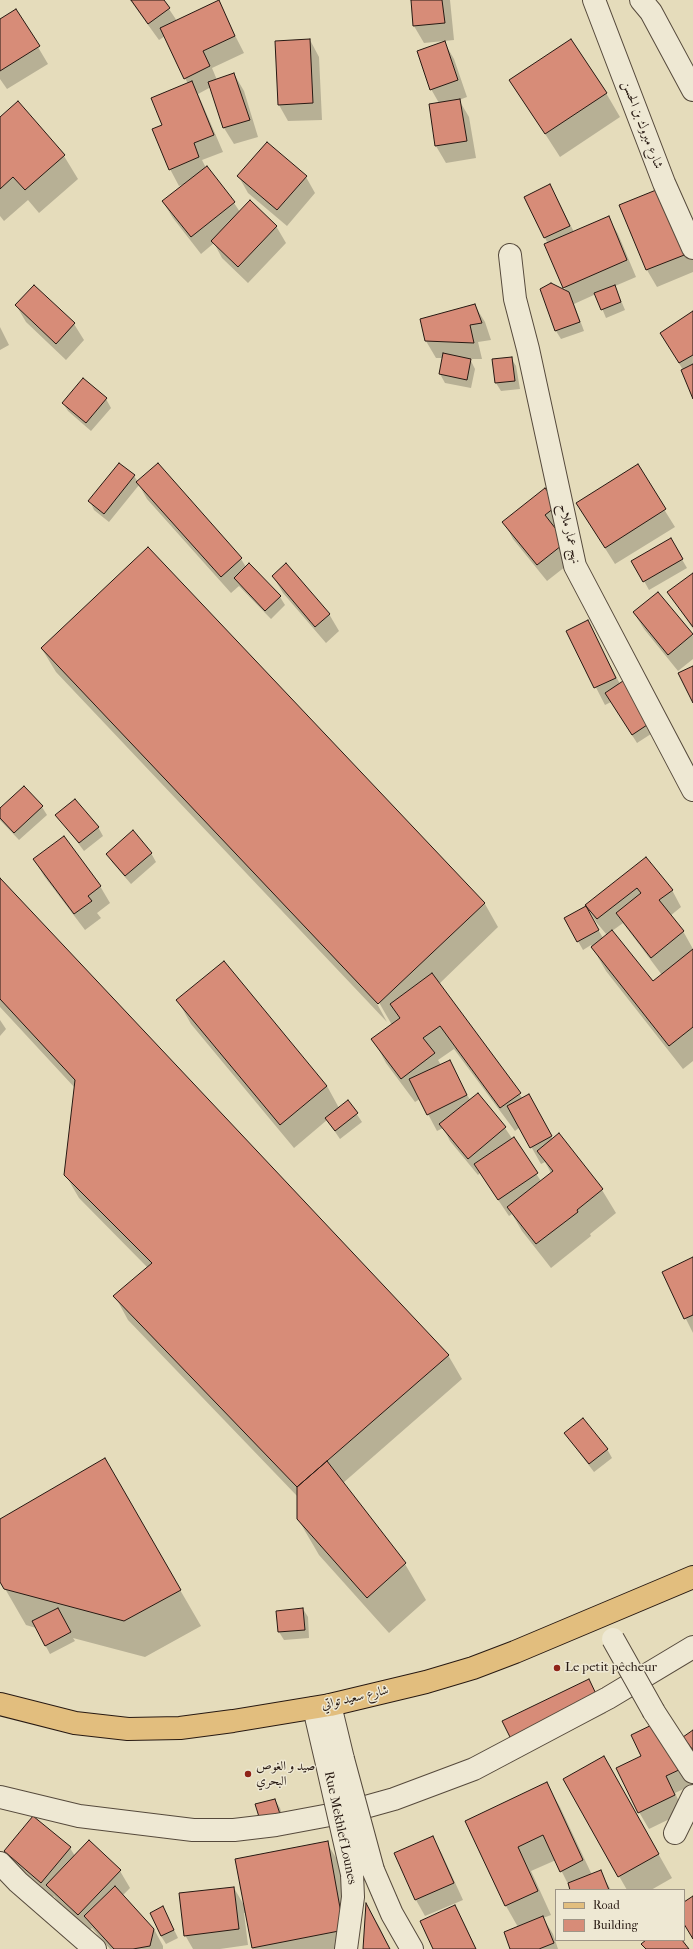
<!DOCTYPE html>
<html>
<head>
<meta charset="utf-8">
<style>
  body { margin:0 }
  #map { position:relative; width:693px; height:1949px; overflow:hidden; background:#e5dcbb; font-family:"IM FELL French Canon",serif }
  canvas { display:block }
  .legend { position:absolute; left:555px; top:1889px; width:130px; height:52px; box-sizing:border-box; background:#eee8d3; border:1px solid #9e9586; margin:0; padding:5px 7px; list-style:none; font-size:12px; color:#271912 }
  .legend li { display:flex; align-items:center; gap:8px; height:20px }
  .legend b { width:20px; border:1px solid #9e9586 }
</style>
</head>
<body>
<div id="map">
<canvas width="693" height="1949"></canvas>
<ul class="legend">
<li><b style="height:5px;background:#e2be7e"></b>Road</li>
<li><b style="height:11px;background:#d78c78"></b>Building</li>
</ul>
</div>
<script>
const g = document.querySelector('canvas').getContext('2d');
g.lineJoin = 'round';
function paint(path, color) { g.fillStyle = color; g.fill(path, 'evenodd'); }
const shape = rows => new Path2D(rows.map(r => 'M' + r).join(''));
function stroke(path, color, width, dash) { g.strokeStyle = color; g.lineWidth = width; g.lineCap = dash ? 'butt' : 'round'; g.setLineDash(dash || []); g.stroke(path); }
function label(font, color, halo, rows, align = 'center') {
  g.font = font + ' "IM FELL French Canon",Amiri,serif'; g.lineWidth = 3; g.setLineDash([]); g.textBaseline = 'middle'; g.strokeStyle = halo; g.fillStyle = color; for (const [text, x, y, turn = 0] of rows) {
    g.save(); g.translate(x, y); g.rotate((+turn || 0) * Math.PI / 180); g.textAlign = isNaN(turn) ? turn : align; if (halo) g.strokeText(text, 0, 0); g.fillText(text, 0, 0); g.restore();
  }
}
paint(shape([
  [130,0,163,0,177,21,218,2,244,53,212,68,217,80,234,74,244,91,258,137,234,144,224,128,211,87,198,94,223,152,202,160,206,168,234,203,240,212,276,226,286,243,248,283,222,258,214,243,201,254,173,218,163,202,185,184,179,186,170,169,164,125,188,84,165,36,159,40],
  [412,0,450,0,454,40,424,43,414,26],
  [16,10,48,64,7,89,0,79,0,20],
  [310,40,319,57,322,120,288,121,279,105],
  [444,42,454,59,467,97,459,100,469,117,476,158,446,163,436,146,430,104,439,103,431,89],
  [511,81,606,93,620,117,560,157],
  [18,103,64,156,78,179,39,213,28,200,4,221,0,216,0,119],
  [239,177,306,177,315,193,287,226,248,193],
  [550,185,574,232,608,217,618,234,636,277,615,286,625,310,606,318,596,294,574,304,584,331,561,339,556,331,541,290,566,291,548,244,525,197],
  [621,205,693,249,693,272,657,287,647,270],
  [16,305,74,324,84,340,66,360,26,322],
  [475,306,485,322,491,340,478,342,482,359,470,359,475,369,471,388,445,383,440,374,443,358,436,358,426,341],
  [693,313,693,396,683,370,661,333],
  [0,327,9,345,0,350],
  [511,358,516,366,520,389,501,391,496,383],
  [106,399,111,408,91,431,68,411,63,403],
  [158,465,241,559,246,567,249,564,280,597,285,605,271,619,239,586,231,593,147,499,139,485,109,522,94,510,90,501,134,476,138,482],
  [637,466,675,527,615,564,577,504],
  [557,505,575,559,547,581,513,539,504,522],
  [670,539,687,568,649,590,633,561],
  [148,549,485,904,498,927,439,984,523,1099,528,1096,553,1140,559,1135,602,1190,616,1213,590,1234,591,1236,551,1268,522,1231,512,1214,509,1216,480,1173,478,1175,450,1141,443,1128,437,1131,420,1099,415,1102,386,1063,373,1039,392,1025,377,999,375,1000,387,1022,56,672,42,649],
  [454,1049,515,1131,520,1127,541,1164,545,1162,551,1173,541,1181,505,1128,478,1094,470,1100,449,1061,441,1065,438,1060],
  [693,574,693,629,668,592],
  [273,576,329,614,339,631,326,643,283,593],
  [658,593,693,636,693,659,678,671,644,629,634,613],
  [587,621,620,684,654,732,637,743,611,702,605,705,567,631],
  [42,807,47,815,19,840,0,820,0,809],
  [57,815,98,827,103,836,84,851],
  [151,853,156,862,131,884,112,862,107,854],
  [646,858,672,890,681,907,670,916,683,931,693,949,693,1061,683,1069,606,971,591,945,583,950,565,918,585,907,603,938,607,935,596,922,587,906],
  [623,923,662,975,653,982,612,931],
  [34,859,100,886,110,903,97,913,101,918,85,930,44,876],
  [0,880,448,1355,462,1379,343,1483,405,1564,426,1600,389,1633,319,1555,298,1519,298,1497,128,1320,115,1296,148,1268,79,1198,65,1174,75,1088,0,1007],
  [178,1001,327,1086,339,1108,348,1101,362,1122,340,1139,327,1120,294,1148,191,1024],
  [0,1020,6,1029,0,1036],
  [693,1258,693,1333,663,1273],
  [565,1434,607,1449,612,1458,594,1472],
  [104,1459,201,1626,145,1657,73,1638,75,1641,50,1654,36,1628,26,1625,0,1580,0,1520],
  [303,1609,308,1617,309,1638,284,1640,279,1632],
  [588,1680,606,1713,522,1755],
  [669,1739,692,1785,675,1793,684,1812,649,1829,639,1812,642,1756],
  [604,1758,672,1878,651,1890,627,1890,564,1780],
  [547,1784,560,1807,592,1875,600,1872,611,1890,571,1890,556,1860,531,1871,551,1915,543,1918,553,1934,558,1949,511,1949,518,1927,506,1906,466,1822],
  [275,1800,280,1808,284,1822,266,1828],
  [433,1838,442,1854,463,1900,425,1916,416,1900],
  [89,1841,120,1871,130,1888,123,1895,154,1929,163,1946,163,1949,110,1949,92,1928,88,1931,57,1901,54,1896,51,1899,15,1868,5,1852,70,1848,75,1856],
  [327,1843,341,1866,356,1949,253,1949,246,1913,244,1913,248,1945,220,1949,193,1949,185,1935,234,1888,245,1907],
  [367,1906,380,1928,390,1949,364,1949],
  [163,1907,178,1938,166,1944,161,1936],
  [455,1907,464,1923,476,1949,435,1949]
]), '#0003');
const building = shape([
  [131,0,164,0,170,8,148,24,131,0],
  [219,0,235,36,203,51,210,66,184,79,160,28,219,0],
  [411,0,442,0,445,23,413,26,411,0],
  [16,9,40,46,0,71,0,19,16,9],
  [310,39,313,103,278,105,275,41,310,39],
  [571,39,607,93,545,134,509,80,571,39],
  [445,41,458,80,430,90,417,51,445,41],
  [234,73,250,120,223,128,208,82,234,73],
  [192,81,214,135,194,143,199,157,169,170,152,129,162,125,151,98,192,81],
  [460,99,467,141,435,146,429,104,460,99],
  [18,101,65,155,25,190,13,177,0,189,0,117,18,101],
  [267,142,307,176,277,210,237,176,267,142],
  [207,166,235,202,191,237,162,201,207,166],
  [550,184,570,226,544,238,524,197,550,184],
  [666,186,692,252,646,270,619,205,666,186],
  [250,200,277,226,238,267,211,241,250,200],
  [609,216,627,260,563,288,544,244,609,216],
  [551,283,569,292,580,322,555,331,540,289,551,283],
  [34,285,75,323,56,344,15,305,34,285],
  [615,285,621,302,601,310,594,293,615,285],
  [475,304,482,323,470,325,474,343,425,341,420,319,475,304],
  [693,311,693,355,679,363,660,333,693,311],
  [443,353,471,359,467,380,439,374,443,353],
  [512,357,515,381,495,383,492,359,512,357],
  [693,364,693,399,681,370,693,364],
  [83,378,107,398,86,423,62,403,83,378],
  [119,463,135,475,104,514,88,501,119,463],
  [158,463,242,558,221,577,136,482,158,463],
  [638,464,666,509,605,548,576,503,638,464],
  [545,488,558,505,545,515,566,542,537,565,502,522,545,488],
  [671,538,683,559,643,582,631,561,671,538],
  [148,547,485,903,378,1004,41,648,148,547],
  [249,563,281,596,265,611,234,578,249,563],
  [286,563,330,614,315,627,272,576,286,563],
  [693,573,693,627,667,592,693,573],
  [658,592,693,634,668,655,633,612,658,592],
  [588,620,616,678,594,688,566,631,588,620],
  [693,666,693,703,678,673,693,666],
  [623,681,650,723,632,735,605,693,623,681],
  [24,786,43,806,14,833,0,818,0,808,24,786],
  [75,799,99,827,79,843,55,815,75,799],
  [133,830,152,853,125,876,106,854,133,830],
  [64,836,101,886,88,896,92,901,74,914,33,859,64,836],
  [646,857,673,890,659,900,684,931,651,958,616,913,641,893,637,888,597,919,585,905,646,857],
  [0,878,449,1355,297,1487,113,1296,152,1263,64,1175,75,1080,0,999,0,878],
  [586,906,599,930,577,942,564,918,586,906],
  [612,930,653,981,693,949,693,1027,669,1046,591,947,612,930],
  [224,961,327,1086,280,1125,176,1000,224,961],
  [432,973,521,1093,500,1108,440,1026,423,1038,435,1053,401,1079,371,1039,400,1018,390,1004,432,973],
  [450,1060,467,1095,427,1115,409,1079,450,1060],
  [478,1093,506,1127,468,1159,439,1124,478,1093],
  [529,1094,552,1136,530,1148,507,1106,529,1094],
  [348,1100,358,1113,335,1131,325,1118,348,1100],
  [559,1133,603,1189,577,1210,578,1212,536,1244,507,1207,553,1171,537,1151,559,1133],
  [514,1137,538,1173,498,1200,474,1164,514,1137],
  [693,1257,693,1315,684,1319,662,1272,693,1257],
  [583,1418,608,1449,589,1464,564,1433,583,1418],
  [105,1458,181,1590,124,1621,4,1589,0,1582,0,1519,105,1458],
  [327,1461,406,1563,367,1598,297,1519,297,1487,327,1461],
  [58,1608,71,1632,45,1646,32,1621,58,1608],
  [303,1608,305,1630,278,1632,276,1611,303,1608],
  [589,1679,597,1696,511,1739,502,1721,589,1679],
  [660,1721,683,1768,666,1776,675,1795,638,1813,616,1768,641,1756,631,1735,660,1721],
  [693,1730,693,1750,683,1737,693,1730],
  [604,1756,659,1854,618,1877,563,1779,604,1756],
  [547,1782,583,1860,560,1872,543,1835,518,1847,538,1891,505,1906,465,1821,547,1782],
  [275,1799,280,1814,260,1820,255,1804,275,1799],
  [33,1816,71,1847,41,1883,4,1851,33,1816],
  [433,1836,454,1883,415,1900,394,1853,433,1836],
  [89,1840,121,1870,78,1915,46,1885,89,1840],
  [328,1841,344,1930,252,1948,235,1859,328,1841],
  [601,1870,609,1890,570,1890,568,1883,601,1870],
  [115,1886,154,1929,150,1946,133,1949,114,1949,84,1916,115,1886],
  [234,1887,239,1929,184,1936,179,1893,234,1887],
  [693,1896,693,1939,684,1924,684,1902,693,1896],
  [366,1903,390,1949,363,1949,366,1903],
  [455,1905,476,1949,433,1949,420,1921,455,1905],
  [163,1906,174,1930,161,1936,150,1913,163,1906],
  [543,1916,554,1943,539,1949,510,1949,504,1932,543,1916],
  [646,1940,682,1940,689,1949,646,1949,641,1944,646,1940]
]);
paint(building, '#d78c78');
stroke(building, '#271912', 1);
const minor = shape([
  [510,255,515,299,528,349,575,566,693,790],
  [330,1705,343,1759],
  [314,1708,327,1764],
  [654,1712,693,1772],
  [0,1797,79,1816,193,1830,234,1830,276,1825,351,1811,394,1799,474,1769,608,1698,693,1647],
  [675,1833,693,1796],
  [0,1863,18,1882,95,1949],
  [373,1870,392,1914,412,1949],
  [346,1949,353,1897,352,1874]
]);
const tertiary = shape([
  [594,0,664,183,693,248],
  [641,0,651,12,693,90]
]);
const primary = shape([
  [0,1704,75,1723,128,1729,180,1728,233,1721,330,1705,426,1682,473,1668,515,1652,693,1577]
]);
stroke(minor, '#564a3c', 24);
stroke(tertiary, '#564a3c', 24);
stroke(primary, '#271912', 24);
stroke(minor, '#eee8d3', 22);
stroke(tertiary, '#eee8d3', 22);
stroke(primary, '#e2be7e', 22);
const minorBridge = shape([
  [613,1639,654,1712],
  [343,1759,373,1870],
  [327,1764,352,1874]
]);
stroke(minorBridge, '#564a3c', 24, []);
stroke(minorBridge, '#eee8d3', 22);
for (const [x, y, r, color] of [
  [557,1668,4,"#8f2418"],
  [248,1774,4,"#8f2418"]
]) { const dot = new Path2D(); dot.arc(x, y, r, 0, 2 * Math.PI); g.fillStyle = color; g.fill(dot); stroke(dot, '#eee8d3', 1.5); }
label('13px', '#271912', '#eee8d3', [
  ["شارع مبروك بن الحسن",642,125,69],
  ["نهج عمار ملاح",569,534,77],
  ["شارع سعيد تواتي",355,1698,-13],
  ["Rue Mekhlef Lounes",340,1828,78]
]);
label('13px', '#271912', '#eee8d3', [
  ["Le petit pêcheur",565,1668],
  ["صيد و الغوص",256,1767],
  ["البحري",256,1782]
], 'left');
</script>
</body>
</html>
